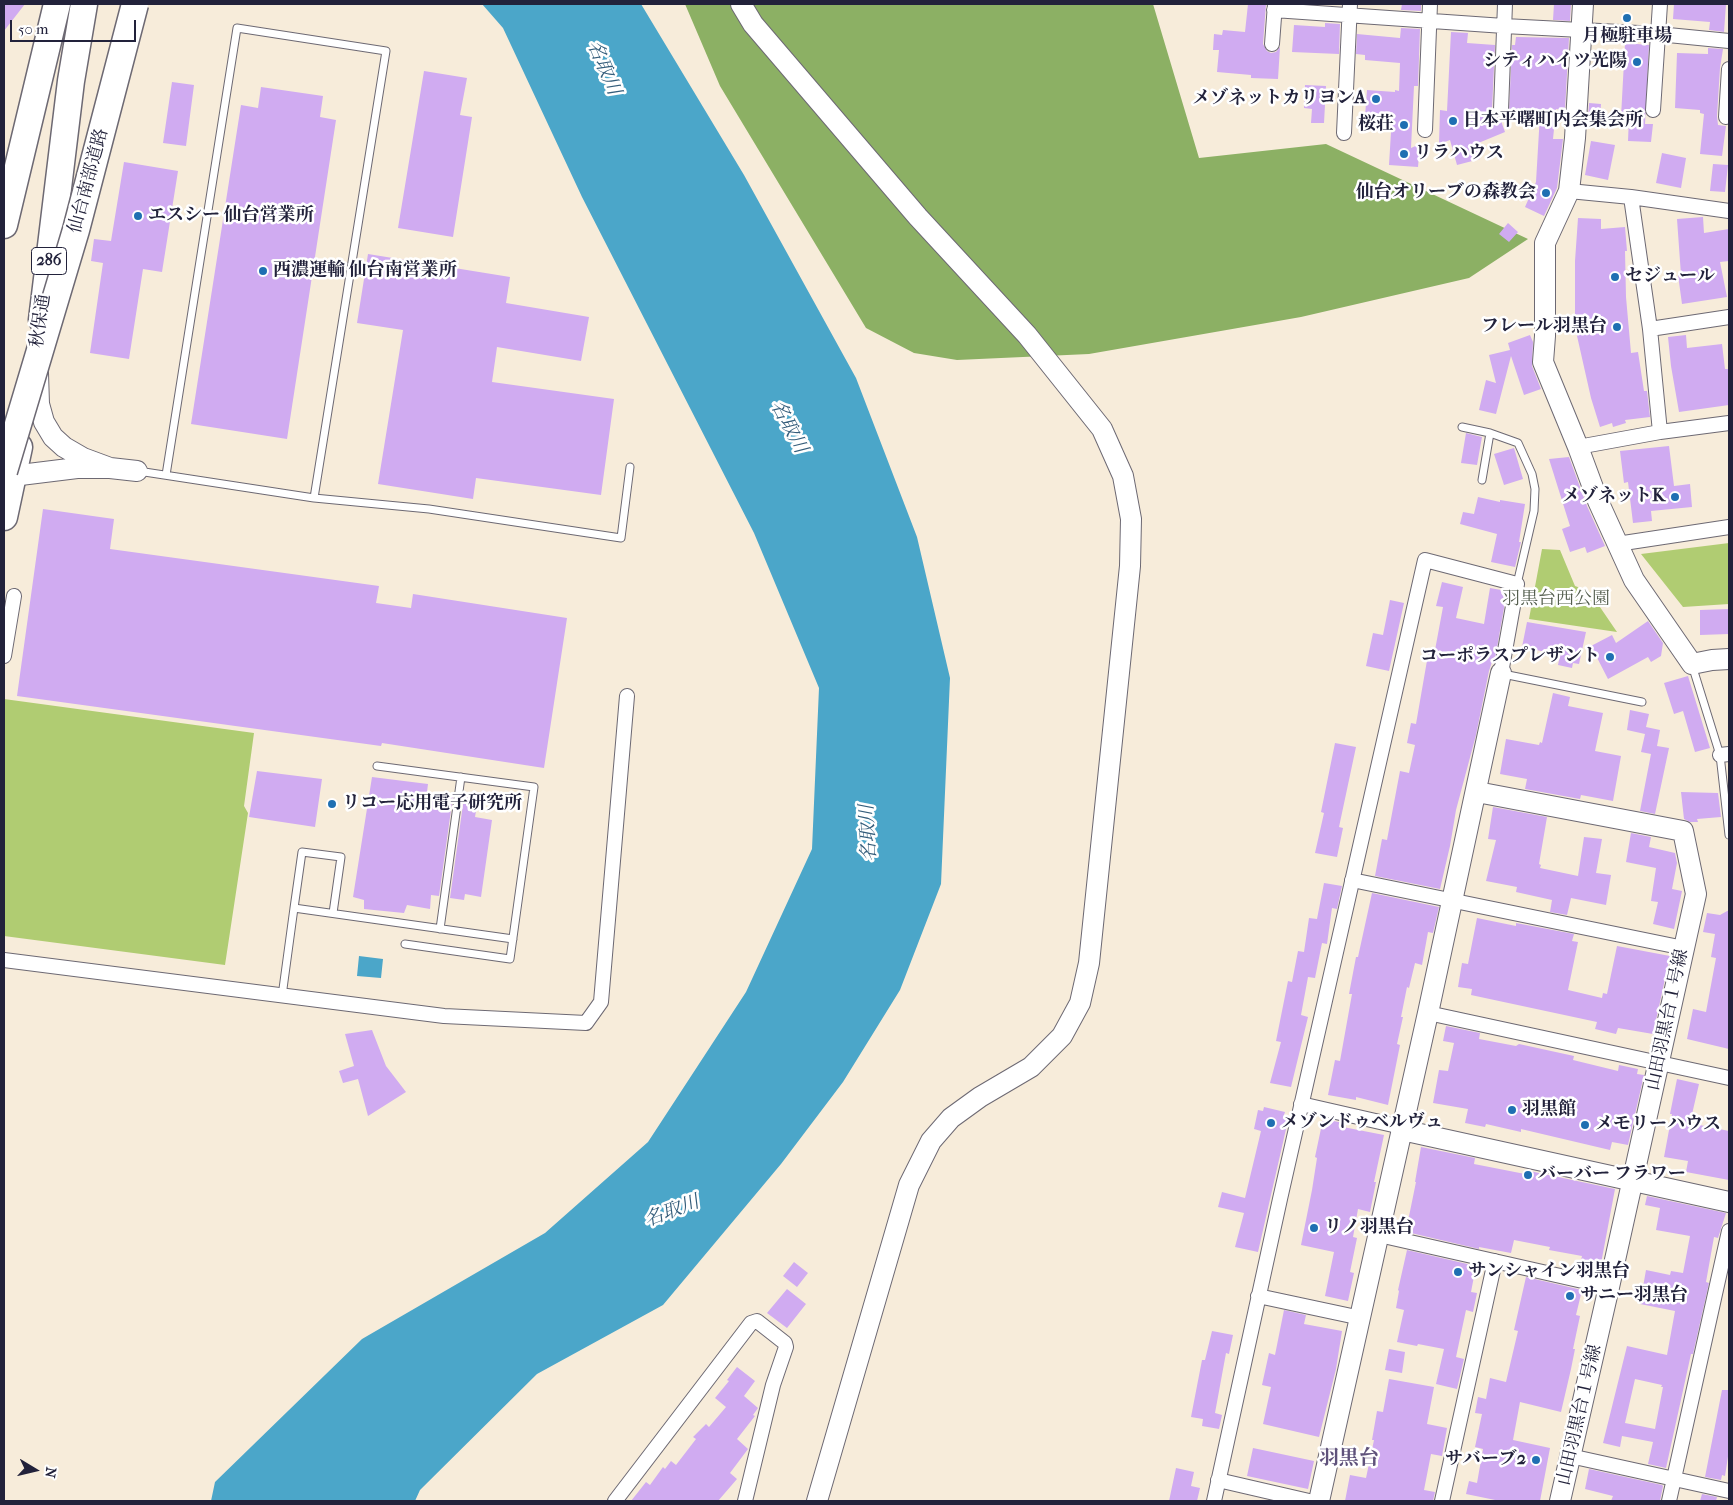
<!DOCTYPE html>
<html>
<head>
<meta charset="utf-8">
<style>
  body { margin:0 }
  #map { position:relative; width:1733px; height:1505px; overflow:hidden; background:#f7ecda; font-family:"IM FELL French Canon",serif }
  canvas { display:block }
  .frame { position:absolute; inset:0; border:5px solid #22223b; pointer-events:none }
  .north { position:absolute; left:10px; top:1445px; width:50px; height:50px; -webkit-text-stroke:4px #fff; paint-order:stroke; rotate:99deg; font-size:14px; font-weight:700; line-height:20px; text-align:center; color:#22223b }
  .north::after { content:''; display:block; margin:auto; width:18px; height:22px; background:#22223b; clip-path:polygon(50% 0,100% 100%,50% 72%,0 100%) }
  .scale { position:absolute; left:10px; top:20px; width:126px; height:22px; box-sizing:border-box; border:2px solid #22223b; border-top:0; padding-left:6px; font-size:15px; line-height:18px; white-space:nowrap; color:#22223b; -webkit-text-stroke:4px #fff; paint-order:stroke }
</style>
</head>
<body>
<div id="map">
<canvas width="1733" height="1505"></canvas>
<div class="frame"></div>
<div class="north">N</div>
<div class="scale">50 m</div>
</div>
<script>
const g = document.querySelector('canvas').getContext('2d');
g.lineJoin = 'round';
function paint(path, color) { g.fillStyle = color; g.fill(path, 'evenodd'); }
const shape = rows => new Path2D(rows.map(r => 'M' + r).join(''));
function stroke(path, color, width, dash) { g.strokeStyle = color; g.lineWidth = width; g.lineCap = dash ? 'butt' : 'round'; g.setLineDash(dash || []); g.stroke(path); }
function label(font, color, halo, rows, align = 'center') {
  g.font = font + ' "IM FELL French Canon","Noto Serif JP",serif'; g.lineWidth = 5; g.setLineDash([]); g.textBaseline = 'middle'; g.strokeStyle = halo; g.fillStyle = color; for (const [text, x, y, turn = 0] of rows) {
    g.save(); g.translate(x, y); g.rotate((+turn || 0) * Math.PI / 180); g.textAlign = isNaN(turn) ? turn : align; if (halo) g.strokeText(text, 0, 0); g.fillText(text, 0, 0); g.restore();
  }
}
paint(shape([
  [1729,543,1729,604,1683,607,1641,554],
  [1542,549,1560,550,1575,586,1589,591,1617,632,1529,619],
  [4,699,254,733,244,806,248,813,225,965,4,936]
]), '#b0cc72');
paint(shape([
  [685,4,1153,4,1199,158,1326,144,1528,239,1469,278,1301,317,1089,354,957,360,914,353,866,328,720,86]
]), '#8cb064');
paint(shape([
  [482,4,641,4,744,175,856,378,917,537,950,678,941,884,900,990,843,1082,781,1164,663,1305,537,1374,420,1490,415,1501,211,1501,215,1482,362,1339,545,1233,648,1142,746,992,812,849,819,688,754,533,582,197,503,28],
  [359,956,383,959,381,978,357,976]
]), '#4ba6c9');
paint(shape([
  [4,4,25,4,4,31],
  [1248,4,1266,4,1263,44,1267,51,1271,53,1276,52,1280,47,1278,79,1251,78,1251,75,1217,72,1219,50,1213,50,1214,34,1222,35,1223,30,1245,32],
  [1402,4,1421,4,1421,11,1401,10],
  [1554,4,1571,4,1570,21,1553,20],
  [1674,4,1726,4,1724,32,1709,30,1710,22,1673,19],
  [1325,23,1340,24,1339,54,1292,52,1294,25,1325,27],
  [1401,28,1420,29,1418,86,1414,86,1411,148,1420,144,1418,167,1389,165,1391,132,1364,130,1367,90,1395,92,1395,90,1399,91,1400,63,1365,60,1365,55,1356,54,1357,34,1400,38],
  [1451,32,1468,33,1467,43,1495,45,1492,110,1494,114,1500,118,1505,132,1476,144,1480,159,1457,165,1450,140,1439,144,1440,110,1447,111],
  [1516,37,1569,38,1565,110,1556,109,1553,139,1563,139,1557,188,1544,216,1525,207,1536,182,1540,114,1509,112,1512,45,1515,45],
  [1625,43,1649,45,1645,124,1653,124,1651,142,1628,141,1629,117,1621,117],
  [1708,48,1723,49,1720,68,1717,116,1718,125,1726,126,1722,156,1700,154,1704,114,1700,113,1700,110,1675,108,1677,53,1708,54],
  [424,71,467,78,460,115,472,117,453,237,398,228],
  [172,82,194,85,186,146,163,143],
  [1305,85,1326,86,1324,123,1311,123,1312,109,1304,108],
  [261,87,323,96,320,117,336,120,287,439,191,424,241,105,258,108],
  [1589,103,1601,104,1600,120,1588,120],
  [1591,141,1615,145,1608,180,1585,175],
  [1662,153,1686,158,1681,188,1656,183],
  [124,162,178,171,162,272,143,269,129,359,90,353,103,263,91,261,94,239,111,241],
  [1713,164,1728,165,1725,192,1710,191],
  [1703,217,1704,233,1729,229,1729,261,1720,262,1727,297,1682,304,1678,275,1681,275,1677,219],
  [1578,218,1601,219,1601,229,1625,227,1627,251,1625,251,1626,297,1631,353,1638,352,1644,391,1647,391,1650,417,1625,420,1626,423,1613,427,1612,423,1600,427,1591,398,1575,327,1575,261],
  [1508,223,1518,232,1509,242,1499,234],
  [368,254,510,277,506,303,589,317,581,361,497,347,492,382,614,399,601,495,476,478,473,499,378,484,403,330,357,323],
  [1530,335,1533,342,1532,366,1541,389,1524,395,1511,356,1496,414,1479,410,1486,380,1496,383,1489,355,1510,350,1508,343],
  [1686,335,1687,348,1722,344,1725,369,1729,369,1729,405,1679,412,1671,366,1668,337],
  [1466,433,1482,437,1477,465,1461,463],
  [1669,446,1674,486,1690,484,1692,507,1651,511,1652,521,1633,523,1628,482,1624,483,1620,451],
  [1514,448,1523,479,1504,485,1494,454],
  [1569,457,1587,506,1605,546,1587,553,1585,547,1570,552,1562,529,1570,526,1549,459],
  [1478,497,1500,502,1500,500,1525,504,1519,542,1521,542,1515,567,1491,562,1497,534,1460,524,1463,512,1474,514],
  [43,509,114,519,110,549,379,586,376,603,411,608,413,594,567,618,544,768,382,743,381,746,17,696],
  [1442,582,1463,587,1456,618,1484,624,1490,588,1507,591,1495,659,1493,659,1489,671,1476,735,1456,810,1450,846,1440,889,1375,876,1382,839,1387,840,1400,771,1409,773,1415,745,1407,743,1411,723,1416,724,1429,649,1435,650,1443,607,1436,606],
  [1390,600,1404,603,1389,671,1366,666,1373,633,1383,635],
  [1729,609,1729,634,1700,635,1700,610],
  [1648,621,1663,643,1661,656,1651,662,1648,657,1608,679,1591,646,1612,635,1616,643],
  [1527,622,1586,632,1579,664,1573,663,1572,668,1558,665,1560,655,1522,647],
  [1688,676,1710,748,1695,752,1683,711,1674,714,1664,683],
  [1553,693,1570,697,1568,706,1603,713,1595,751,1621,756,1613,801,1581,795,1580,799,1525,789,1527,779,1500,774,1506,739,1539,745,1540,742,1542,743],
  [1630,710,1649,714,1646,727,1660,730,1657,746,1669,748,1655,814,1640,811,1651,754,1641,752,1645,734,1627,730],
  [1335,743,1356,747,1339,827,1343,828,1337,857,1315,853,1324,813,1321,812],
  [257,771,322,779,315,827,249,817],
  [372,777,428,784,427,792,453,796,439,896,431,895,430,909,407,905,404,913,364,909,364,900,353,897],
  [1681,792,1718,793,1721,817,1697,819,1698,822,1690,822,1684,819],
  [464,797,478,799,475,817,492,820,481,897,465,894,464,900,450,898],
  [1493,807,1547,817,1539,864,1541,865,1540,868,1578,876,1584,837,1602,839,1596,873,1611,875,1606,905,1571,898,1567,915,1550,912,1552,900,1516,892,1517,887,1486,881,1496,840,1488,839],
  [1631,833,1651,837,1649,847,1675,853,1677,863,1672,889,1682,891,1674,929,1653,924,1658,902,1651,901,1656,868,1626,862],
  [1324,883,1342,886,1337,909,1332,908,1327,944,1322,943,1315,978,1308,977,1301,1015,1308,1017,1291,1087,1270,1083,1281,1042,1276,1041,1288,981,1292,982,1298,951,1304,952,1309,918,1317,919],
  [1372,893,1439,907,1433,933,1428,932,1422,965,1415,963,1409,988,1407,987,1401,1017,1403,1017,1397,1044,1400,1045,1388,1105,1356,1097,1356,1100,1328,1095,1335,1060,1340,1061,1352,994,1349,994,1356,957,1358,957],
  [1729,910,1729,1049,1687,1039,1693,1009,1706,1012,1716,958,1711,957,1715,934,1703,932,1707,913,1720,915],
  [1477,918,1516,926,1516,923,1574,934,1572,941,1578,942,1568,990,1602,998,1603,993,1607,994,1617,946,1670,956,1653,1034,1618,1028,1616,1034,1595,1029,1597,1022,1471,995,1472,989,1458,987,1462,963,1468,964],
  [1446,1026,1480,1033,1479,1039,1516,1046,1519,1044,1574,1056,1573,1060,1618,1071,1619,1065,1638,1069,1637,1074,1644,1075,1628,1145,1612,1142,1610,1150,1521,1129,1521,1132,1486,1124,1485,1127,1465,1123,1468,1109,1433,1103,1439,1070,1448,1071,1454,1043,1443,1041],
  [372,1030,386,1066,406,1092,368,1116,358,1079,343,1083,339,1071,354,1066,345,1034],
  [1677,1079,1699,1084,1690,1123,1729,1131,1729,1180,1686,1172,1688,1161,1664,1157,1672,1114,1670,1114],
  [1264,1107,1285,1112,1284,1115,1289,1116,1258,1252,1235,1247,1244,1213,1218,1207,1222,1192,1245,1198,1261,1131,1254,1129,1258,1110,1263,1111],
  [1323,1119,1344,1123,1343,1127,1384,1135,1374,1182,1376,1182,1370,1212,1358,1209,1353,1237,1357,1238,1350,1272,1354,1273,1348,1301,1325,1296,1334,1252,1301,1245,1312,1190,1317,1158,1315,1157],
  [1421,1147,1475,1158,1474,1164,1525,1174,1525,1170,1615,1189,1600,1269,1580,1265,1582,1256,1549,1250,1550,1247,1514,1240,1511,1253,1479,1247,1479,1249,1411,1233,1412,1227,1407,1226,1416,1182,1415,1182],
  [1647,1196,1726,1213,1718,1238,1714,1237,1706,1282,1709,1283,1693,1354,1691,1354,1666,1468,1648,1464,1653,1442,1622,1436,1620,1447,1603,1443,1627,1346,1667,1355,1675,1311,1640,1304,1646,1270,1670,1275,1671,1271,1683,1273,1690,1236,1656,1230,1660,1208,1645,1205],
  [1635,1379,1662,1385,1661,1387,1663,1387,1655,1429,1625,1423],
  [1407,1250,1476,1266,1471,1292,1477,1293,1473,1312,1466,1310,1456,1357,1464,1359,1457,1389,1436,1384,1444,1349,1418,1344,1417,1346,1397,1342,1404,1310,1396,1308,1399,1291,1398,1290],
  [794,1262,808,1273,797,1287,783,1276],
  [1526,1277,1582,1290,1576,1315,1580,1316,1573,1349,1575,1349,1571,1369,1561,1412,1520,1402,1513,1440,1550,1448,1540,1501,1500,1501,1466,1494,1469,1481,1477,1483,1483,1449,1475,1447,1482,1414,1475,1413,1478,1397,1486,1399,1490,1378,1506,1382,1518,1331,1514,1330],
  [787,1289,806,1304,787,1328,767,1313],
  [1284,1310,1306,1315,1304,1324,1342,1331,1336,1369,1319,1437,1263,1424,1271,1387,1262,1385,1269,1353,1275,1355],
  [1212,1331,1233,1335,1229,1354,1226,1353,1215,1413,1222,1415,1219,1429,1202,1426,1203,1419,1191,1417,1202,1360,1205,1360],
  [1389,1349,1405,1352,1402,1373,1385,1370],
  [737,1367,755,1381,744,1396,758,1408,753,1415,755,1416,737,1439,748,1449,730,1473,737,1479,718,1501,631,1501,646,1482,650,1485,663,1467,665,1469,671,1461,676,1465,696,1439,693,1437,706,1424,709,1427,726,1407,715,1398,729,1381,727,1380],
  [1389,1379,1434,1387,1427,1424,1447,1428,1442,1456,1431,1454,1424,1490,1435,1492,1433,1501,1345,1501,1350,1475,1366,1478,1374,1440,1372,1440,1377,1411,1383,1412],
  [1722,1390,1729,1390,1729,1450,1725,1476,1722,1475,1721,1480,1705,1477],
  [1253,1448,1314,1461,1308,1489,1247,1476],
  [1176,1468,1194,1472,1191,1486,1200,1488,1197,1501,1169,1501],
  [1589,1469,1662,1485,1663,1486,1660,1501,1611,1501,1613,1496,1585,1489],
  [1702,1494,1717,1497,1716,1501,1700,1501]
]), '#d0abf1');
const lane = shape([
  [1462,427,1490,433,1518,443,1532,474,1535,489,1534,511,1517,584],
  [138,471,314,498,429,509,621,538,630,467],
  [166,475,237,28,386,51,314,498],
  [1482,480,1490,433],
  [1692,665,1720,755,1729,835],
  [1503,674,1642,702],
  [377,766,534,787,510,959,405,944],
  [294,908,302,852,341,857,333,913],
  [440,929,461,777],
  [282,996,294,908,513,939]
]);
const street = shape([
  [1274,10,1504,26,1658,34,1729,41],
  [1272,44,1275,4],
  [1501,110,1505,4],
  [1653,110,1660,4],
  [1726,117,1729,69],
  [1425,130,1430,4],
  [1344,133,1350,4],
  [1569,191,1631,197,1729,211],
  [1631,197,1650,329,1660,432],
  [1650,329,1729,317],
  [1578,447,1660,432,1729,423],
  [1617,544,1729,527],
  [4,656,14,596],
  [1720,755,1729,754],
  [1352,880,1684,948],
  [4,960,444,1016,586,1023,601,1002,627,696],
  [1428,1013,1729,1078],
  [1301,1104,1393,1125,1402,1130],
  [1379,1235,1609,1287],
  [1258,1296,1361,1318],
  [1570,1456,1729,1491],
  [1218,1480,1309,1501],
  [615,1501,751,1323,757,1321,785,1343,786,1347,773,1385,745,1501],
  [1214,1501,1280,1199,1425,560,1517,584,1501,673],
  [1442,1501,1495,1261],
  [1669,1501,1729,1231]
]);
const secondary = shape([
  [741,4,753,24,918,217,1027,335,1102,429,1123,476,1131,519,1130,566,1089,963,1080,1003,1062,1036,1031,1067,980,1097,951,1118,931,1141,909,1185,817,1501],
  [1583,4,1575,138,1569,191,1545,243,1545,336,1543,362,1578,447,1598,501,1634,580,1692,664,1712,660,1729,659],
  [38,373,39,404,44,422,53,437,64,447,83,458,110,468],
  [4,477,77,468,110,468,137,471],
  [1477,792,1683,831,1696,894,1609,1287,1560,1501],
  [1402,1130,1729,1202],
  [1319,1501,1428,1013,1501,673]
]);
const highway = shape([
  [4,225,57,4],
  [42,320,71,81,84,4],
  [4,517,19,447]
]);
stroke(lane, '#6d6973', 9);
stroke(street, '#6d6973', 16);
stroke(secondary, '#6d6973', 22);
stroke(highway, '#6d6973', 29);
stroke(lane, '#fff', 7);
stroke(street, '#fff', 14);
stroke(secondary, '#fff', 20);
stroke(highway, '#fff', 26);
const highwayBridge = shape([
  [4,471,76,230,135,4]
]);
stroke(highwayBridge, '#6d6973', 29, []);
stroke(highwayBridge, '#fff', 26);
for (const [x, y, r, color] of [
  [1627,18,5,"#1f6fb2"],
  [1637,62,5,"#1f6fb2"],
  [1376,99,5,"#1f6fb2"],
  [1453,121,5,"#1f6fb2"],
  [1404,125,5,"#1f6fb2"],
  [1404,154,5,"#1f6fb2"],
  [1546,193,5,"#1f6fb2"],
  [138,216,5,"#1f6fb2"],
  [263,271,5,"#1f6fb2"],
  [1615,277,5,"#1f6fb2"],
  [1617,327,5,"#1f6fb2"],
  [1675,497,5,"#1f6fb2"],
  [1610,657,5,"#1f6fb2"],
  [332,804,5,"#1f6fb2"],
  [1512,1110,5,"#1f6fb2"],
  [1271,1123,5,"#1f6fb2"],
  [1585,1125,5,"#1f6fb2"],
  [1528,1175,5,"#1f6fb2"],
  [1314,1228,5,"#1f6fb2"],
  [1458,1272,5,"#1f6fb2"],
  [1570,1296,5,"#1f6fb2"],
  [1536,1460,5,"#1f6fb2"]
]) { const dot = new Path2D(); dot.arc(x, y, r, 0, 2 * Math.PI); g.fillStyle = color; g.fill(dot); stroke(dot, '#fff', 2); }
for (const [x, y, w] of [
  [49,261,35]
]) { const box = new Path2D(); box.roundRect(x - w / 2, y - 13.5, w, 27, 4); g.fillStyle = '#fff'; g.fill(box); stroke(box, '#22223b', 1); }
label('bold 16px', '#22223b', null, [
  ["286",49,261]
]);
label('bold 18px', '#22223b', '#fff', [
  ["月極駐車場",1627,37,"center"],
  ["シティハイツ光陽",1627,62,"right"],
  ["メゾネットカリヨンA",1366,99,"right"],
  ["日本平曙町内会集会所",1463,121],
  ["桜荘",1394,125,"right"],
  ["リラハウス",1414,154],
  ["仙台オリーブの森教会",1536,193,"right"],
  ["エスシー 仙台営業所",148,216],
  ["西濃運輸 仙台南営業所",273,271],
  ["セジュール",1625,277],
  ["フレール羽黒台",1607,327,"right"],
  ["メゾネットK",1665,497,"right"],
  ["コーポラスプレザント",1600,657,"right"],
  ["リコー応用電子研究所",342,804],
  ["羽黒館",1522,1110],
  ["メゾンドゥベルヴュ",1281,1123],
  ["メモリーハウス",1595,1125],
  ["バーバー フラワー",1538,1175],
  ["リノ羽黒台",1324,1228],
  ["サンシャイン羽黒台",1468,1272],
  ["サニー羽黒台",1580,1296],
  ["サバーブ2",1526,1460,"right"]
], 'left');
label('18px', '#22223b', '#fff', [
  ["仙台南部道路",89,181,-75],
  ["秋保通",41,321,-82],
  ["山田羽黒台１号線",1668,1020,-78],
  ["山田羽黒台１号線",1580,1415,-77]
]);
label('18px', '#545e4e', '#fff', [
  ["羽黒台西公園",1556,600]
]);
label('italic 19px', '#345d7b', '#fff', [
  ["名取川",603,68,67],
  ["名取川",788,427,62],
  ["名取川",869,833,-93],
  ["名取川",672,1212,-21]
]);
label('bold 20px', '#5f527b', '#fff', [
  ["羽黒台",1349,1459]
]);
</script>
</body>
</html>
